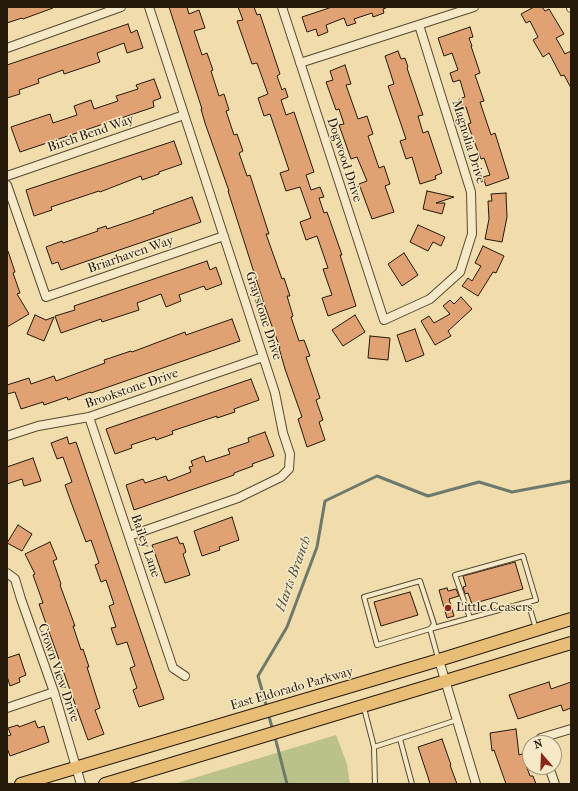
<!DOCTYPE html>
<html>
<head>
<meta charset="utf-8">
<style>
  body { margin:0 }
  #map { position:relative; width:578px; height:791px; overflow:hidden; background:#f0ddab; font-family:"IM FELL French Canon",serif }
  canvas { display:block }
  .frame { position:absolute; inset:0; border:8px solid #25190a; pointer-events:none }
  .north { position:absolute; left:522px; top:735px; width:40px; height:40px; box-sizing:border-box; background:#f5e9c8; border:1px solid #a2967c; border-radius:50%; rotate:341deg; font-size:11px; font-weight:700; line-height:16px; text-align:center; color:#25190a }
  .north::after { content:''; display:block; margin:auto; width:14px; height:18px; background:#8f2418; clip-path:polygon(50% 0,100% 100%,50% 72%,0 100%) }
</style>
</head>
<body>
<div id="map">
<canvas width="578" height="791"></canvas>
<div class="frame"></div>
<div class="north">N</div>
</div>
<script>
const g = document.querySelector('canvas').getContext('2d');
g.lineJoin = 'round';
function paint(path, color) { g.fillStyle = color; g.fill(path, 'evenodd'); }
const shape = rows => new Path2D(rows.map(r => 'M' + r).join(''));
function stroke(path, color, width, dash) { g.strokeStyle = color; g.lineWidth = width; g.lineCap = dash ? 'butt' : 'round'; g.setLineDash(dash || []); g.stroke(path); }
function label(font, color, halo, rows, align = 'center') {
  g.font = font + ' "IM FELL French Canon",serif'; g.lineWidth = 3; g.setLineDash([]); g.textBaseline = 'middle'; g.strokeStyle = halo; g.fillStyle = color; for (const [text, x, y, turn = 0] of rows) {
    g.save(); g.translate(x, y); g.rotate((+turn || 0) * Math.PI / 180); g.textAlign = isNaN(turn) ? turn : align; if (halo) g.strokeText(text, 0, 0); g.fillText(text, 0, 0); g.restore();
  }
}
paint(shape([
  [336,735,347,764,350,784,174,784]
]), '#bac189');
stroke(shape([
  [267,708,258,676,287,627,317,547,325,501,377,476,428,496,479,482,512,492,571,481],
  [268,713,273,731],
  [275,737,287,784]
]), '#6c7a6d', 3);
const building = shape([
  [7,7,53,7,53,8,23,19,22,18,7,23,7,7],
  [169,7,187,7,189,14,199,10,205,28,194,31,202,55,207,53,213,70,211,71,219,96,224,94,229,110,226,111,234,135,237,134,243,151,239,153,247,176,250,175,269,234,266,234,282,279,284,278,290,296,287,296,293,316,291,317,299,341,304,340,310,356,306,357,320,398,316,400,323,420,319,422,325,440,307,447,298,419,302,417,285,369,279,348,280,348,265,307,228,191,229,191,205,123,201,109,202,109,169,7],
  [238,7,254,7,257,15,260,14,280,74,277,76,282,90,285,88,288,97,281,100,286,115,294,112,314,172,306,175,311,190,320,187,324,197,319,198,324,213,327,212,342,255,340,255,356,306,328,316,322,298,332,295,323,269,328,268,317,236,306,240,300,222,311,218,300,187,286,191,280,173,289,170,270,114,264,116,258,98,268,94,257,63,252,64,237,21,243,20,238,7],
  [332,7,386,7,386,8,383,9,384,13,373,17,372,13,354,19,356,23,347,26,344,18,326,25,328,32,318,36,316,29,307,32,302,17,332,7],
  [534,7,542,7,545,11,549,9,564,34,556,38,565,54,571,51,571,88,564,75,561,76,549,53,543,57,533,40,538,37,530,21,526,23,521,14,534,7],
  [128,24,131,33,137,30,143,48,127,53,124,43,97,53,100,62,64,74,63,70,38,79,39,83,19,90,20,94,7,98,7,65,128,24],
  [470,27,473,37,469,38,472,46,471,46,480,73,475,75,484,101,480,102,491,135,495,133,509,178,486,186,483,177,490,175,484,158,481,159,471,133,468,124,471,123,466,107,462,108,459,99,465,97,460,80,453,82,450,73,458,70,452,53,444,56,438,38,470,27],
  [398,51,401,59,405,58,408,67,407,68,423,115,418,116,423,133,428,131,442,173,435,176,436,179,420,184,412,157,406,159,400,141,406,139,388,86,394,84,385,56,398,51],
  [345,65,351,84,346,85,358,119,367,116,373,134,368,136,379,168,384,166,390,184,385,186,394,212,372,219,359,184,367,181,357,157,351,159,339,125,344,124,339,109,336,110,326,82,333,80,330,71,345,65],
  [154,79,161,98,153,101,154,107,20,152,11,127,50,114,53,123,77,115,74,106,91,100,94,109,118,101,116,96,138,89,136,85,154,79],
  [174,141,182,164,159,172,159,174,142,180,141,176,100,192,99,191,51,207,52,210,34,216,26,190,174,141],
  [427,191,454,197,436,203,445,203,442,214,423,209,427,191],
  [506,193,507,217,502,242,485,239,489,219,488,201,492,201,491,194,506,193],
  [192,197,201,222,61,270,58,262,52,264,46,247,62,241,63,243,98,231,97,229,106,226,107,229,128,222,154,213,153,211,192,197],
  [418,225,445,237,441,246,433,242,428,251,410,242,418,225],
  [483,246,504,256,496,273,493,272,478,296,462,286,468,278,472,281,481,266,475,263,483,246],
  [7,251,8,251,15,272,13,273,20,293,17,294,29,314,7,327,7,251],
  [404,253,418,275,402,286,388,264,404,253],
  [207,261,210,270,216,267,222,284,206,290,204,286,179,295,181,301,166,307,161,294,137,303,139,310,102,322,101,319,61,333,55,316,75,310,74,306,207,261],
  [461,297,472,309,448,331,451,336,435,345,421,321,429,316,434,323,450,314,443,306,450,300,454,304,461,297],
  [35,315,46,320,54,317,44,341,27,334,35,315],
  [355,315,365,332,343,346,332,330,355,315],
  [232,319,240,341,91,393,90,392,68,400,67,397,44,405,43,402,21,409,15,392,7,394,7,385,29,378,31,384,54,376,56,381,105,363,104,360,131,351,132,352,185,332,186,335,232,319],
  [415,329,424,355,406,362,397,335,415,329],
  [370,336,390,338,388,360,368,358,370,336],
  [251,379,259,400,234,409,235,412,217,418,217,416,172,431,173,434,156,440,155,437,131,445,132,448,115,454,106,429,251,379],
  [265,432,274,456,252,464,253,466,234,473,234,475,134,510,126,485,143,479,145,483,166,476,168,481,191,472,189,467,193,466,191,461,204,456,206,462,230,454,228,449,249,442,248,438,265,432],
  [67,437,69,444,76,442,164,699,139,707,133,690,137,688,130,668,135,666,127,642,117,645,111,628,116,627,109,606,114,604,106,580,101,582,95,565,99,563,91,540,86,542,71,502,65,485,72,482,63,457,57,459,51,443,67,437],
  [33,458,41,481,24,486,22,479,7,484,7,467,33,458],
  [232,517,239,540,219,547,220,550,202,556,194,531,232,517],
  [18,525,32,534,22,551,7,543,18,525],
  [177,537,180,544,183,543,186,552,183,554,190,575,165,583,152,545,177,537],
  [50,542,57,559,53,561,61,584,60,585,75,626,73,626,81,650,83,649,89,667,87,667,100,708,95,710,104,734,88,740,39,604,43,603,33,575,35,574,25,554,50,542],
  [515,562,523,589,472,604,468,593,465,594,463,587,466,586,463,576,515,562],
  [447,588,448,591,456,589,459,596,449,599,454,616,447,618,439,590,447,588],
  [410,592,418,615,381,626,374,602,410,592],
  [19,654,26,675,19,678,20,682,10,686,7,676,7,658,19,654],
  [549,682,551,689,571,682,571,708,563,711,561,705,518,719,509,695,549,682],
  [35,721,38,728,44,726,49,742,10,756,7,748,7,736,11,735,8,728,18,725,19,727,35,721],
  [516,729,519,755,522,754,530,776,533,776,536,784,506,784,494,750,492,751,490,733,516,729],
  [442,739,451,765,450,765,457,784,430,784,428,777,418,747,442,739]
]);
paint(building, '#e0a272');
stroke(building, '#25190a', 1);
const service = shape([
  [470,618,455,575,523,556,536,600,528,602],
  [430,629,434,624,420,581,364,597,377,645,430,629,438,658],
  [430,629,528,602,536,629],
  [364,708,374,747,375,784],
  [400,739,412,784],
  [374,747,457,720]
]);
const minor = shape([
  [282,7,384,320,430,299,460,272,472,234,471,192,419,25],
  [571,7,571,8],
  [7,48,121,7],
  [300,63,474,7],
  [7,176,184,115],
  [7,185,46,297,224,236],
  [89,417,173,668,185,676],
  [7,436,38,426,89,417,263,357],
  [129,536,238,498,281,477,289,469,290,454,283,433,275,393,149,7],
  [7,573,15,579,21,599,54,692,81,784],
  [439,660,476,784],
  [7,708,54,692],
  [542,743,541,738,571,729],
  [549,767,555,784]
]);
const primary = shape([
  [21,784,439,660,571,619],
  [105,784,571,643]
]);
stroke(service, '#584a32', 6);
stroke(minor, '#584a32', 10);
stroke(primary, '#25190a', 14);
stroke(service, '#f5e9c8', 4);
stroke(minor, '#f5e9c8', 8);
stroke(primary, '#e8be76', 12);
for (const [x, y, r, color] of [
  [448,608,4,"#8f2418"]
]) { const dot = new Path2D(); dot.arc(x, y, r, 0, 2 * Math.PI); g.fillStyle = color; g.fill(dot); stroke(dot, '#f5e9c8', 1.5); }
label('13px', '#25190a', '#f5e9c8', [
  ["Birch Bend Way",91,134,-19],
  ["Magnolia Drive",468,142,73],
  ["Dogwood Drive",344,160,72],
  ["Briarhaven Way",131,255,-19],
  ["Graystone Drive",263,316,72],
  ["Brookstone Drive",132,389,-19],
  ["Bailey Lane",145,546,71],
  ["Crown View Drive",58,673,71],
  ["East Eldorado Parkway",292,689,-16]
]);
label('13px', '#25190a', '#f5e9c8', [
  ["Little Ceasers",456,608]
], 'left');
label('italic 14px', '#4e5244', '#f5e9c8', [
  ["Harts Branch",294,574,-70]
]);
</script>
</body>
</html>
